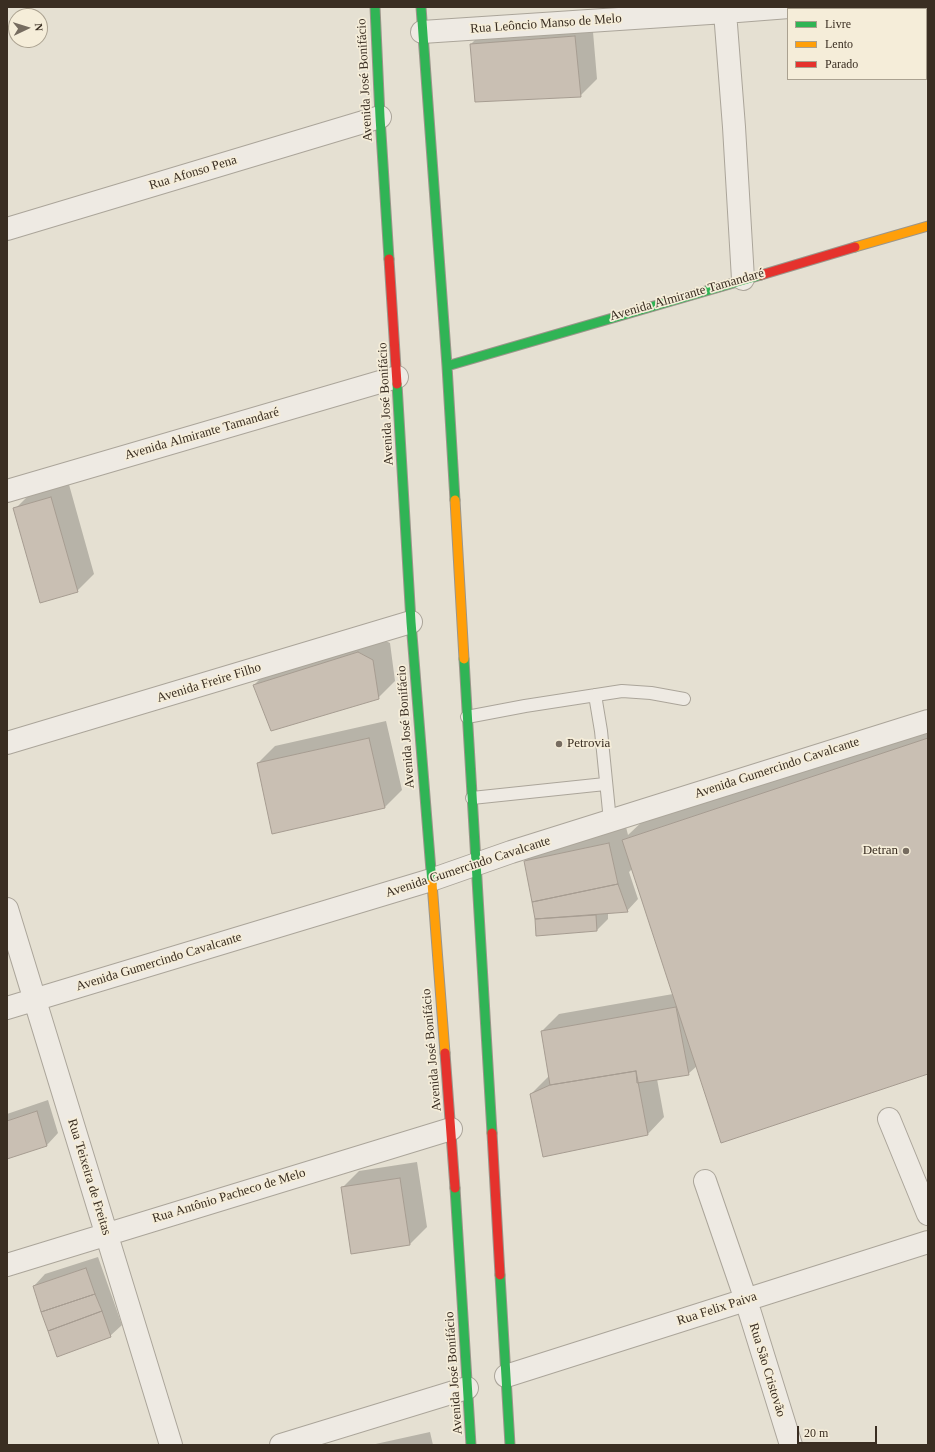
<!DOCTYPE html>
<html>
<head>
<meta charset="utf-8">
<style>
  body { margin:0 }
  #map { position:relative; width:935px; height:1452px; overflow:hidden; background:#e5e0d2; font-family:Georgia,serif }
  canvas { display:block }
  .frame { position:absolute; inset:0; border:8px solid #3a2e22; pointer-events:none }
  .legend { position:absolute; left:787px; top:8px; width:140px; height:72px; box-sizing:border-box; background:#f5edd9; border:1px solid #aaa190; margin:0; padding:5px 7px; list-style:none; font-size:12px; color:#3a2e22 }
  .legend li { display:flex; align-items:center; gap:8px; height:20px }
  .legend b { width:20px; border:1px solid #aaa190 }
  .north { position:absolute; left:8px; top:8px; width:40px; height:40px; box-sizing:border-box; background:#f5edd9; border:1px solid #aaa190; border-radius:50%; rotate:86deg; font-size:11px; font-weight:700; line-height:16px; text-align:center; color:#3a2e22 }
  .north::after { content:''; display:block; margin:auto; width:14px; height:18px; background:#766c60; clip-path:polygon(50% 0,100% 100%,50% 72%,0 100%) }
  .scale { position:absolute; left:797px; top:1426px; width:80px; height:18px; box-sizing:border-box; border:2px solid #3a2e22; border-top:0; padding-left:5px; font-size:12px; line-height:14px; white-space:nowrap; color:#3a2e22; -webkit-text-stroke:3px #f5edd9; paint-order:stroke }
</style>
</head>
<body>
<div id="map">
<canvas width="935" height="1452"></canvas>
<div class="frame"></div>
<ul class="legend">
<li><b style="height:5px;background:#30b455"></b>Livre</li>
<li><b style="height:5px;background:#ff9f0a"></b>Lento</li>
<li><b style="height:5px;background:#e5322d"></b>Parado</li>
</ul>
<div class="north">N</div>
<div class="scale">20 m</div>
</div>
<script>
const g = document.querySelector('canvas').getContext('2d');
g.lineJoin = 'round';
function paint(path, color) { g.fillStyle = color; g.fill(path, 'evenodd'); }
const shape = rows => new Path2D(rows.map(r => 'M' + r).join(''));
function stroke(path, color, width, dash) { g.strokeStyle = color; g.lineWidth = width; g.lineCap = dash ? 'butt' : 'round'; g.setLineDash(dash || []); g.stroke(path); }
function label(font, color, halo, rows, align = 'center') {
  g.font = font + ' Georgia,serif'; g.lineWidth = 3.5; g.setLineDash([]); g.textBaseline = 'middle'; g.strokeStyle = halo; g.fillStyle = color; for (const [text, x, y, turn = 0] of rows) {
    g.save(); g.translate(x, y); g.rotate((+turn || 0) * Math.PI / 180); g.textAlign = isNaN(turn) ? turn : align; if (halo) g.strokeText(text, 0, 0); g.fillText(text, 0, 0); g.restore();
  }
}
paint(shape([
  [592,20,597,79,580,96,471,44,488,27],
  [68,481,94,574,77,591,15,509,32,492],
  [375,636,390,643,395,681,378,698,254,685,271,668],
  [386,721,402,790,385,807,258,763,275,746],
  [928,724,928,1073,697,1066,688,1074,657,1079,664,1117,647,1135,531,1094,549,1076,542,1031,559,1014,673,994,632,869,629,872,638,899,627,911,608,912,608,919,597,930,537,935,536,919,525,861,542,844,626,827,628,835,645,819],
  [48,1100,58,1133,47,1145,7,1158,7,1114],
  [417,1162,427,1227,409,1245,342,1188,359,1171],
  [98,1257,122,1325,110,1336,34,1286,45,1274],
  [430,1432,433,1445,371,1445]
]), '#0003');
const building = shape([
  [575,36,581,97,475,102,470,44,575,36],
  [51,497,78,592,40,603,13,508,51,497],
  [358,652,373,660,379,699,271,731,253,685,358,652],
  [369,738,385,808,272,834,257,763,369,738],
  [928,738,928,1074,721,1143,622,840,928,738],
  [609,843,618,884,532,902,524,861,609,843],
  [618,884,628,912,535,919,532,902,618,884],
  [596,915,597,931,536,936,535,919,596,915],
  [676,1007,689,1075,637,1083,636,1071,550,1085,541,1031,676,1007],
  [636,1071,648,1135,543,1157,530,1094,550,1085,636,1071],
  [37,1111,47,1146,7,1159,7,1121,37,1111],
  [400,1178,410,1245,351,1254,341,1187,400,1178],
  [86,1268,95,1294,41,1312,33,1286,86,1268],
  [95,1294,102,1311,48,1331,41,1312,95,1294],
  [102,1311,111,1337,57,1357,48,1331,102,1311]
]);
paint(building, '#c9bfb3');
stroke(building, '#a69c91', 1);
const lane = shape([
  [595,695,601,731,610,821],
  [467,717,525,706,622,691,651,693,684,699],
  [472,798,605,784]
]);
const street = shape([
  [725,12,734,127,743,279],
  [422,32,725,12,789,7],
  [7,229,380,117],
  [7,491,397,377],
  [7,743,411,622],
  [7,909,171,1445],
  [7,1008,431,880,511,852,928,721],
  [889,1119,928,1214],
  [705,1181,746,1300,791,1445],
  [7,1265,451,1129],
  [506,1376,928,1242],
  [281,1445,467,1388]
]);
const fast = shape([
  [375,7,380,117,389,259],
  [421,7,447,366,455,500],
  [447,366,761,275],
  [397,384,411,622,432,883],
  [464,659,492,1133],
  [455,1188,471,1445],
  [500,1275,510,1445]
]);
const slow = shape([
  [855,247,928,226],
  [455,500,464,659],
  [432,883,445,1053]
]);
const jam = shape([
  [389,259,397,384],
  [761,275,855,247],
  [445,1053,455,1188],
  [492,1133,500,1275]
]);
stroke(lane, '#aba59a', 14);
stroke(street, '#aba59a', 24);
stroke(fast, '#9b958a', 11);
stroke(slow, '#9b958a', 11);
stroke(jam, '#9b958a', 11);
stroke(lane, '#eeeae3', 12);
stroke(street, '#eeeae3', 22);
stroke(fast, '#30b455', 9);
stroke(slow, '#ff9f0a', 9);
stroke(jam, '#e5322d', 9);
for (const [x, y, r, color] of [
  [559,744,4,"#766c60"],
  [906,851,4,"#766c60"]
]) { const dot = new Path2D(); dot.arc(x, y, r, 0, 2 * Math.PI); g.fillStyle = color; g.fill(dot); stroke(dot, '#f5edd9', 1.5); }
label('13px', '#3a2e22', '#f5edd9', [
  ["Rua Leôncio Manso de Melo",546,24,-4],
  ["Avenida José Bonifácio",365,80,-93],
  ["Rua Afonso Pena",193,173,-17],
  ["Avenida Almirante Tamandaré",687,295,-16],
  ["Avenida José Bonifácio",386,404,-93],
  ["Avenida Almirante Tamandaré",202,434,-16],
  ["Avenida Freire Filho",209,683,-17],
  ["Avenida José Bonifácio",406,727,-94],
  ["Avenida Gumercindo Cavalcante",777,768,-18],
  ["Avenida Gumercindo Cavalcante",468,867,-18],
  ["Avenida Gumercindo Cavalcante",159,962,-17],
  ["Avenida José Bonifácio",432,1050,-95],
  ["Rua Teixeira de Freitas",89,1177,73],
  ["Rua Antônio Pacheco de Melo",229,1196,-17],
  ["Rua Felix Paiva",717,1309,-18],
  ["Rua São Cristovão",767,1370,73],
  ["Avenida José Bonifácio",454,1373,-94]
]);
label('13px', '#3a2e22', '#f5edd9', [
  ["Petrovia",567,744],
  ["Detran",898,851,"right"]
], 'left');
</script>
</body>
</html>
